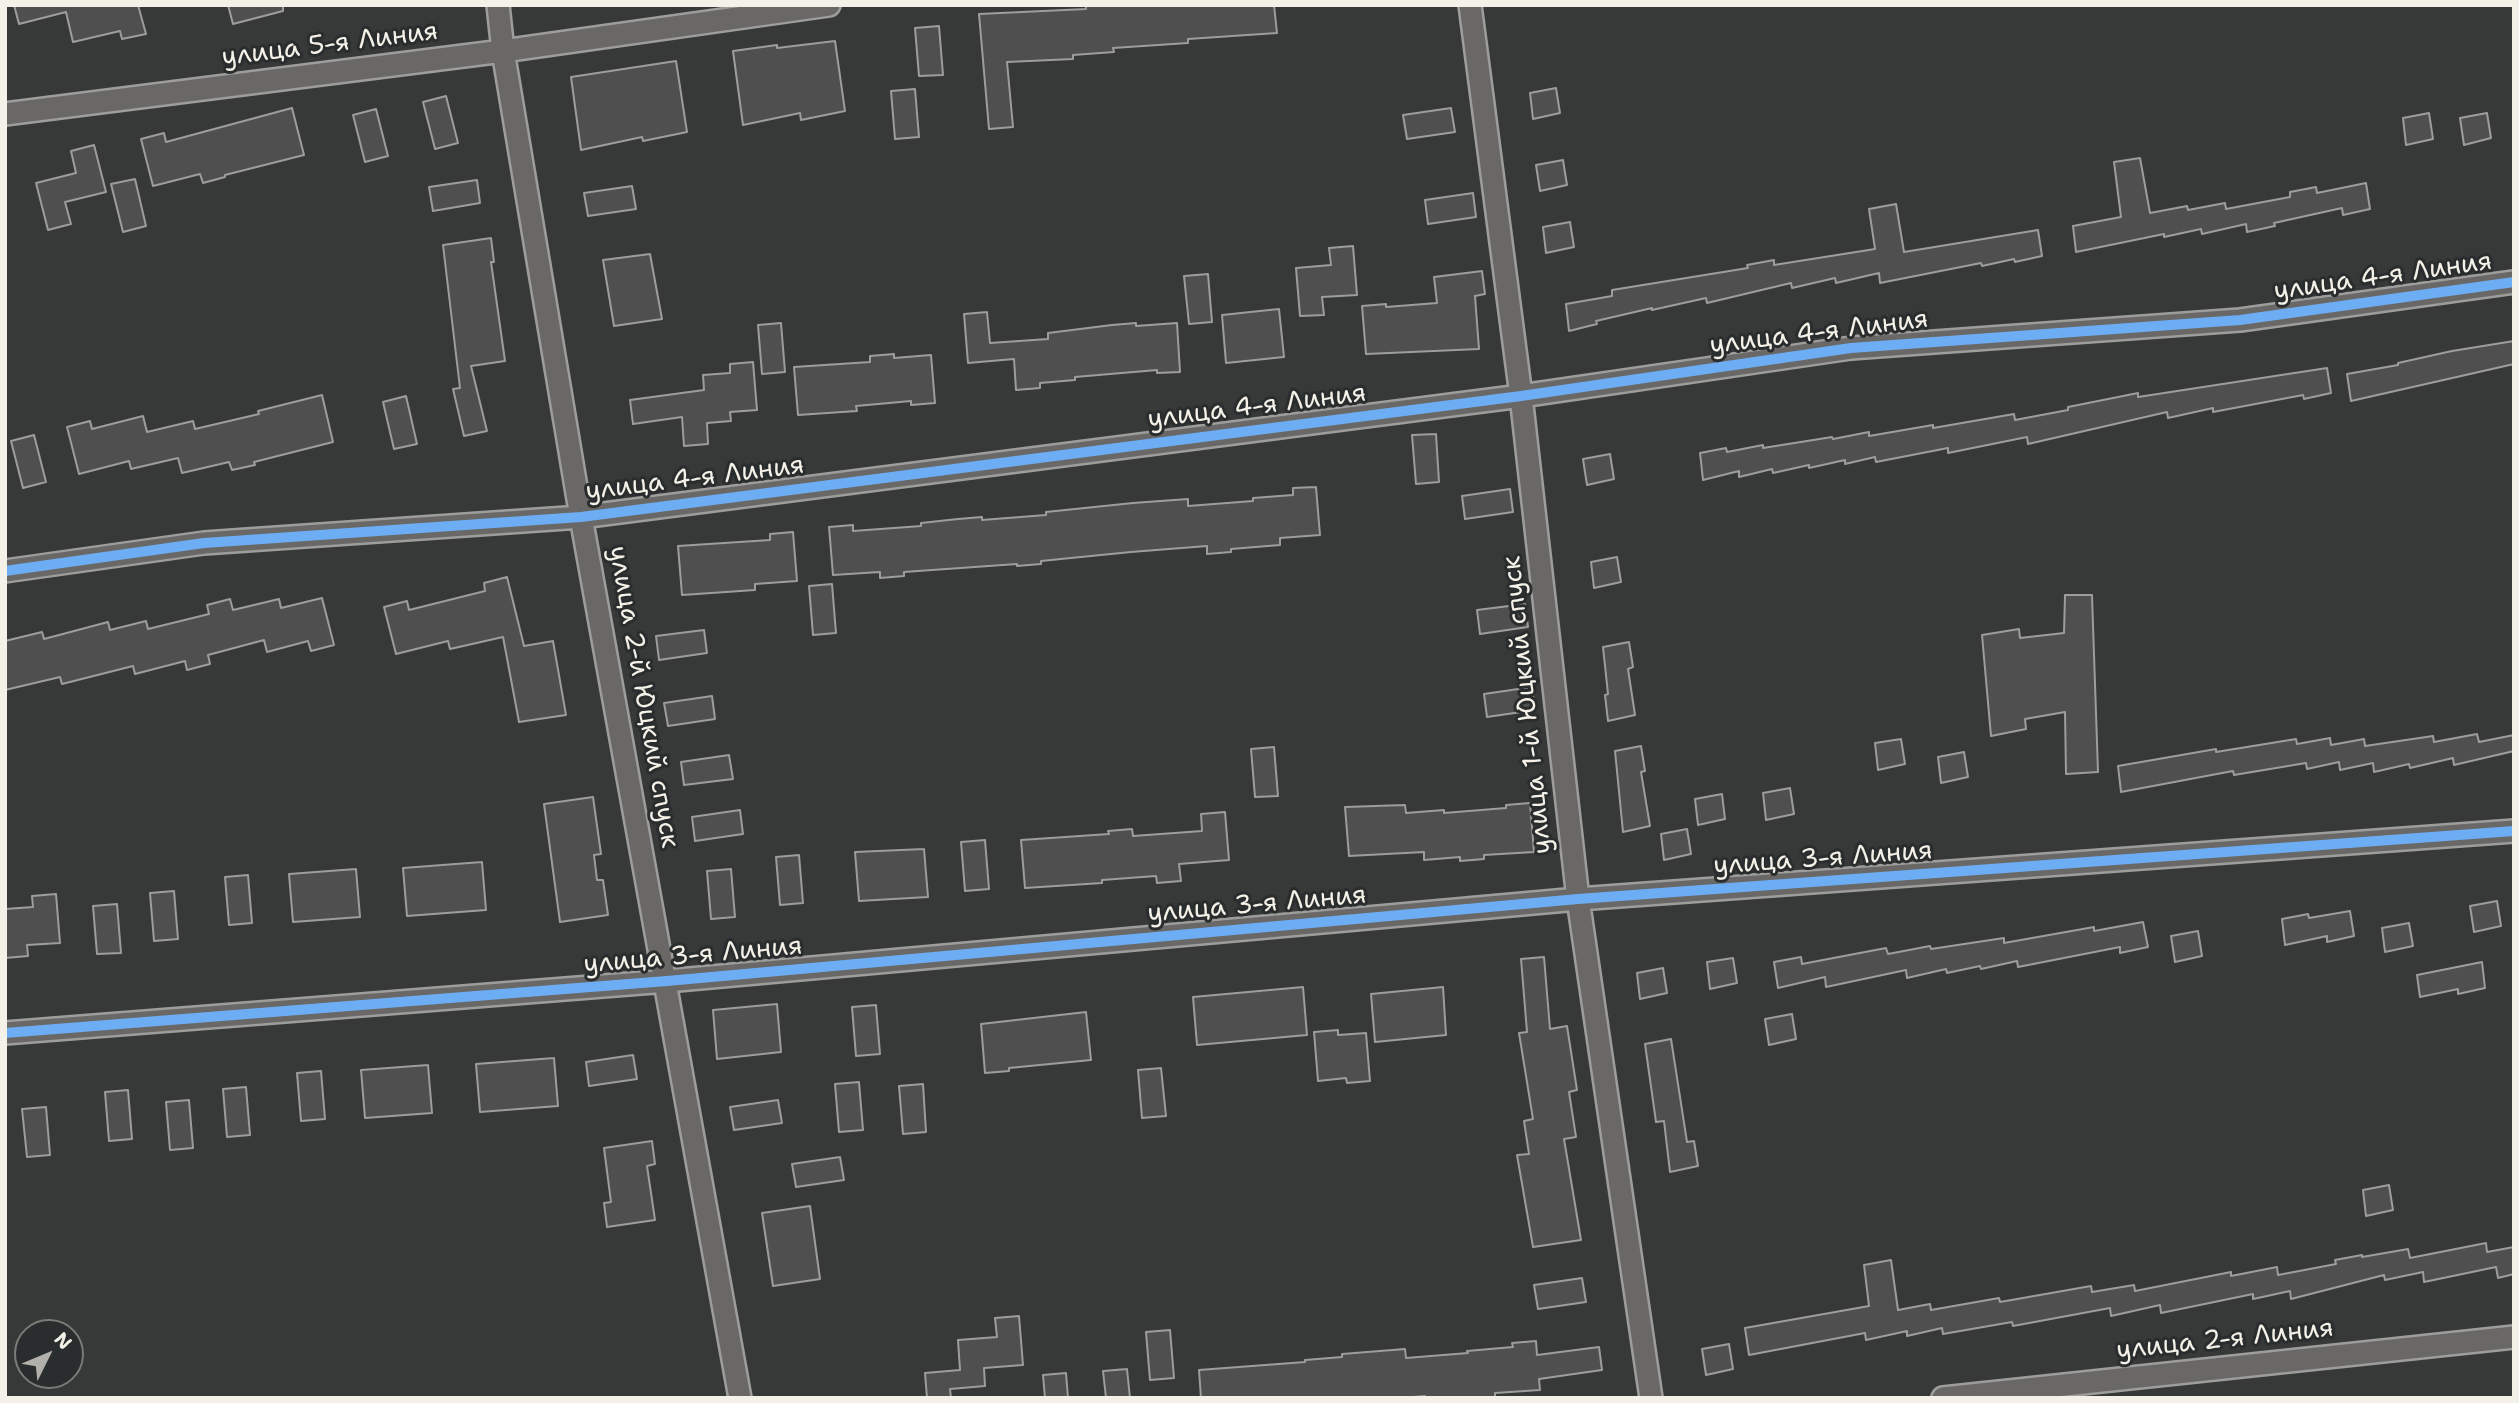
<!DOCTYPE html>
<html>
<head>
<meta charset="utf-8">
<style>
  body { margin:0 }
  #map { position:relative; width:2519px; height:1403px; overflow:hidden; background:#373838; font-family:"Shantell Sans",sans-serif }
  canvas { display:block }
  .frame { position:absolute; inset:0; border:7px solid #f4f1e8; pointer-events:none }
  .north { position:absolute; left:14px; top:1319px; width:70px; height:70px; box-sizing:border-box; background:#2a2d2e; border:2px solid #7b7b78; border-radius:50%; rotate:47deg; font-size:19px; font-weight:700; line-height:28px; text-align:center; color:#f4f1e8 }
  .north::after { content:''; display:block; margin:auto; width:24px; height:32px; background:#b2b0aa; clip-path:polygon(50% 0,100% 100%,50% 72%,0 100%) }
</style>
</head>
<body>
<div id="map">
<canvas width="2519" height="1403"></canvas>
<div class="frame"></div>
<div class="north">N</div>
</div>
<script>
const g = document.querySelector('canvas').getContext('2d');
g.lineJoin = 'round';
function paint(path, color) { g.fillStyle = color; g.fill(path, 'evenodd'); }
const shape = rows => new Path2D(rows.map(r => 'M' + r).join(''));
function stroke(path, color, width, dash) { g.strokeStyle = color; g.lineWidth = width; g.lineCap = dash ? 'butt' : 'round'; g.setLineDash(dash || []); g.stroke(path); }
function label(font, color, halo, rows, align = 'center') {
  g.font = font + ' "Shantell Sans",sans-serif'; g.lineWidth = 6; g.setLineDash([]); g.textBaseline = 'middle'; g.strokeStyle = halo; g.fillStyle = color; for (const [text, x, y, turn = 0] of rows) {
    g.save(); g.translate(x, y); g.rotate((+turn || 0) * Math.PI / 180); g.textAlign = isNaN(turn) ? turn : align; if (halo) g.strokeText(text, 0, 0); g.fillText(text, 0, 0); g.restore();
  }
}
const building = shape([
  [14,5,138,5,146,34,122,39,120,31,73,42,66,12,19,24,14,5],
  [228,5,283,5,283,11,233,24,228,5],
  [1086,5,1274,5,1277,33,1188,39,1188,43,1113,48,1114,52,1073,55,1073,59,1007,62,1013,127,989,129,979,14,1086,9,1086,5],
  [939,26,943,75,919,76,915,28,939,26],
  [835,41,845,111,801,120,800,113,743,125,733,51,777,45,777,48,835,41],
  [676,61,687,132,643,141,642,137,581,150,571,77,676,61],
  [1556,88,1560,113,1533,119,1530,93,1556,88],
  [915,89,919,137,895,139,891,91,915,89],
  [446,96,458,143,435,149,423,102,446,96],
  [292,108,304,155,225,175,225,177,203,183,200,174,153,186,141,139,164,133,166,142,292,108],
  [1451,108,1455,132,1407,139,1403,115,1451,108],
  [376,109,388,156,365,162,353,115,376,109],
  [2429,113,2433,139,2406,145,2403,118,2429,113],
  [2487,113,2491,138,2464,145,2460,118,2487,113],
  [94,145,106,192,65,202,71,224,48,230,36,183,76,173,71,151,94,145],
  [2140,158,2150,213,2187,206,2188,210,2225,203,2226,209,2290,197,2290,192,2316,187,2317,193,2366,183,2370,209,2343,215,2342,208,2274,223,2275,226,2247,232,2246,224,2202,234,2201,229,2164,237,2164,234,2076,252,2073,226,2121,217,2114,162,2140,158],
  [1563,160,1567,185,1540,191,1536,165,1563,160],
  [135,179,146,226,123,232,111,184,135,179],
  [477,180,480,203,433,211,429,187,477,180],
  [632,186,636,209,588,216,584,193,632,186],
  [1473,193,1476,217,1428,224,1425,200,1473,193],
  [1896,204,1904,252,2038,230,2042,256,2015,262,2014,259,1982,266,1981,263,1880,283,1879,273,1836,283,1835,278,1792,288,1791,283,1707,303,1706,298,1652,310,1652,308,1596,321,1597,324,1569,331,1566,304,1612,296,1612,290,1748,268,1747,265,1774,260,1774,265,1875,249,1869,209,1896,204],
  [1570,222,1574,247,1546,253,1543,227,1570,222],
  [491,238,494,262,491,262,505,361,471,366,487,431,464,436,453,389,460,388,443,245,491,238],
  [1353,246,1357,295,1322,297,1324,315,1300,316,1296,268,1331,265,1329,248,1353,246],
  [650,254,662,319,614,326,603,260,650,254],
  [1482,271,1485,294,1475,296,1479,349,1366,354,1362,306,1386,304,1386,307,1437,303,1434,277,1482,271],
  [1208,274,1212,322,1189,324,1184,276,1208,274],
  [1279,309,1284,357,1226,363,1222,315,1279,309],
  [987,312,990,343,1048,339,1048,333,1112,325,1136,323,1136,326,1177,323,1180,372,1157,373,1157,370,1075,377,1075,380,1040,383,1040,388,1016,390,1014,359,968,363,964,314,987,312],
  [781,323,785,372,762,374,758,325,781,323],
  [2514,341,2514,364,2351,401,2347,374,2398,365,2398,363,2452,351,2514,341],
  [894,354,894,358,931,355,935,403,911,405,911,401,856,406,857,411,798,415,794,367,870,362,870,356,894,354],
  [753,362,757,410,730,412,731,421,707,423,708,444,684,446,682,417,633,424,630,400,704,390,703,375,730,373,730,364,753,362],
  [2327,368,2331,393,2304,399,2303,395,2213,412,2213,408,2168,418,2167,412,2028,444,2027,437,1948,453,1948,448,1876,462,1875,457,1845,464,1845,460,1809,468,1809,465,1773,473,1772,469,1739,477,1739,471,1703,480,1700,453,1726,448,1727,452,1763,445,1763,448,1832,437,1833,439,1869,432,1869,436,1933,425,1933,428,2014,414,2015,420,2068,410,2068,407,2138,393,2138,397,2327,368],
  [322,395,333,442,254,462,255,465,232,470,229,462,182,473,178,458,131,469,129,461,79,474,67,427,90,421,92,429,143,416,147,432,193,421,195,429,259,414,258,411,322,395],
  [406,396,417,444,394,449,383,402,406,396],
  [1436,434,1439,482,1416,484,1412,435,1436,434],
  [34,435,46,482,23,488,11,441,34,435],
  [1610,454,1614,479,1587,485,1583,459,1610,454],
  [1316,487,1320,535,1280,538,1280,545,1231,549,1231,552,1207,554,1207,546,1131,552,1041,561,1041,564,1017,566,1017,564,904,572,904,576,880,578,880,572,833,575,829,527,853,525,853,531,921,526,921,523,958,519,982,517,982,520,1046,515,1046,512,1133,503,1188,499,1188,506,1253,501,1253,498,1293,495,1293,488,1316,487],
  [1510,489,1513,512,1465,519,1462,496,1510,489],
  [793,532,797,581,755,584,755,590,682,595,678,546,770,540,770,534,793,532],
  [1617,557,1621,582,1594,588,1591,562,1617,557],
  [507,577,524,646,553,641,566,715,519,722,503,637,450,649,448,641,396,654,384,607,407,601,409,610,485,591,484,583,507,577],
  [832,584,836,633,813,635,809,586,832,584],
  [2065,595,2092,595,2098,772,2066,774,2065,712,2025,719,2026,729,1991,736,1982,635,2019,629,2020,638,2064,633,2065,595],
  [322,598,334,645,311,651,308,641,267,652,264,640,208,655,210,664,187,670,185,661,135,674,133,666,62,684,60,677,5,690,5,641,42,632,44,639,108,622,110,630,146,621,148,629,209,614,207,605,230,599,233,610,279,599,281,608,322,598],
  [1525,604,1528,627,1480,634,1477,610,1525,604],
  [704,630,707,653,659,660,656,636,704,630],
  [1629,642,1633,667,1628,669,1635,715,1608,721,1605,695,1608,694,1603,647,1629,642],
  [1532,687,1535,710,1487,717,1484,694,1532,687],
  [712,696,715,719,668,726,664,703,712,696],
  [2477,734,2479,742,2514,735,2514,751,2454,765,2453,758,2410,768,2409,764,2374,772,2373,763,2340,770,2339,762,2307,769,2306,763,2234,775,2233,771,2121,792,2118,766,2216,749,2216,752,2296,739,2297,744,2330,738,2331,745,2364,739,2365,746,2433,736,2434,742,2477,734],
  [1901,739,1905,764,1878,770,1875,743,1901,739],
  [1641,746,1645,771,1641,772,1650,826,1623,832,1615,751,1641,746],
  [1274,747,1278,796,1255,797,1251,749,1274,747],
  [1964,752,1968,777,1941,783,1938,757,1964,752],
  [729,755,733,779,684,785,681,762,729,755],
  [1790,788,1794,814,1766,820,1763,793,1790,788],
  [1722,794,1725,819,1698,825,1695,799,1722,794],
  [593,797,601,854,594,855,597,880,603,880,608,915,560,922,544,804,593,797],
  [1530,803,1534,852,1484,855,1484,859,1460,861,1460,857,1424,860,1424,852,1349,856,1345,807,1405,805,1406,813,1444,810,1444,813,1506,808,1506,805,1530,803],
  [740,810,743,834,695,841,692,817,740,810],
  [1225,812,1229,860,1179,864,1181,881,1157,883,1156,876,1102,880,1102,883,1025,888,1021,840,1109,834,1108,831,1132,829,1133,836,1202,831,1201,814,1225,812],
  [1687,829,1691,854,1664,860,1661,834,1687,829],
  [985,840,989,889,965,891,961,842,985,840],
  [924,849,928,897,859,901,855,852,924,849],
  [799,855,803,903,780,905,776,857,799,855],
  [482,862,486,910,407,916,403,868,482,862],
  [356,869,360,917,293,922,289,874,356,869],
  [731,869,735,917,711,919,707,871,731,869],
  [248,875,252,923,229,925,225,877,248,875],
  [174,891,178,939,154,941,150,893,174,891],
  [56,894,60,943,27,945,28,956,5,958,5,909,33,907,32,896,56,894],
  [2497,901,2501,926,2474,932,2470,906,2497,901],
  [117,904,121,953,97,954,93,906,117,904],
  [2350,911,2354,936,2327,942,2327,936,2285,945,2282,919,2308,914,2309,918,2350,911],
  [2143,922,2148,947,2120,953,2120,947,2018,967,2017,961,1981,969,1980,966,1947,973,1946,969,1907,978,1906,970,1826,987,1825,977,1778,988,1774,962,1801,957,1802,964,1886,948,1888,954,1930,946,1931,949,2004,938,2004,943,2094,927,2094,931,2143,922],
  [2409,923,2413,946,2385,952,2382,928,2409,923],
  [2198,931,2202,956,2175,962,2171,936,2198,931],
  [1544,957,1550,1029,1567,1026,1577,1090,1569,1092,1576,1137,1564,1139,1581,1240,1533,1247,1517,1155,1529,1154,1524,1121,1533,1119,1519,1033,1527,1032,1521,959,1544,957],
  [1733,958,1737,983,1710,989,1707,962,1733,958],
  [2482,962,2485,988,2458,994,2458,989,2420,997,2417,975,2482,962],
  [1663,968,1667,993,1640,999,1637,973,1663,968],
  [1303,987,1307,1035,1197,1045,1193,997,1303,987],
  [1443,987,1446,1035,1375,1042,1371,994,1443,987],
  [777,1004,781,1052,717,1059,713,1010,777,1004],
  [876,1005,880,1054,856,1056,852,1007,876,1005],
  [1086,1012,1091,1060,1009,1068,1009,1071,985,1073,981,1024,1086,1012],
  [1792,1014,1796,1039,1769,1045,1765,1019,1792,1014],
  [1338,1030,1338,1035,1366,1033,1370,1081,1347,1083,1346,1078,1318,1081,1314,1032,1338,1030],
  [1671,1039,1687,1142,1694,1141,1698,1166,1670,1172,1664,1121,1656,1122,1645,1044,1671,1039],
  [633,1055,637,1079,589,1086,586,1062,633,1055],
  [554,1058,558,1106,480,1112,476,1064,554,1058],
  [428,1065,432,1113,365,1118,361,1070,428,1065],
  [1161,1068,1166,1116,1142,1118,1138,1070,1161,1068],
  [321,1071,325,1119,301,1121,297,1073,321,1071],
  [859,1082,863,1130,839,1132,835,1084,859,1082],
  [923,1084,926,1132,903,1134,899,1086,923,1084],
  [246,1087,250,1135,227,1137,223,1089,246,1087],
  [128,1090,132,1139,109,1141,105,1092,128,1090],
  [189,1100,193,1148,170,1150,166,1102,189,1100],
  [778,1100,782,1123,734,1130,730,1107,778,1100],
  [46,1107,50,1155,27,1157,22,1109,46,1107],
  [652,1141,655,1164,647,1166,655,1220,607,1227,604,1203,611,1202,604,1148,652,1141],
  [840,1157,844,1180,796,1187,792,1164,840,1157],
  [2389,1185,2393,1210,2366,1216,2363,1190,2389,1185],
  [810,1206,820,1279,773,1286,762,1213,810,1206],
  [2486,1243,2487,1252,2514,1247,2514,1274,2498,1278,2496,1267,2424,1282,2423,1272,2385,1280,2384,1275,2291,1299,2290,1291,2253,1299,2253,1294,2161,1313,2160,1305,2111,1316,2110,1308,2013,1326,2012,1322,1943,1334,1942,1328,1907,1336,1907,1331,1866,1340,1865,1333,1749,1355,1745,1328,1869,1306,1864,1265,1891,1260,1898,1310,1930,1304,1931,1310,1999,1298,2000,1302,2091,1286,2092,1292,2134,1285,2135,1291,2231,1272,2231,1276,2277,1267,2278,1275,2336,1264,2335,1260,2362,1255,2362,1257,2408,1249,2410,1258,2486,1243],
  [1582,1278,1586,1302,1538,1309,1534,1285,1582,1278],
  [1019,1316,1023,1365,984,1368,985,1386,950,1389,951,1398,927,1398,925,1373,960,1370,958,1340,997,1337,995,1318,1019,1316],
  [1170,1330,1174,1378,1150,1380,1146,1332,1170,1330],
  [1536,1341,1537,1355,1599,1347,1602,1370,1539,1379,1540,1390,1495,1393,1495,1398,1425,1398,1425,1396,1401,1398,1201,1398,1199,1370,1305,1362,1305,1360,1342,1357,1342,1354,1405,1349,1406,1358,1468,1353,1467,1351,1513,1347,1512,1343,1536,1341],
  [1729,1344,1733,1369,1706,1375,1702,1349,1729,1344],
  [1127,1369,1130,1398,1106,1398,1103,1371,1127,1369],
  [1066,1373,1068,1398,1045,1398,1043,1375,1066,1373]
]);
paint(building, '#4f4f4f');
stroke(building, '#9d9d9b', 2);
const minor = shape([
  [498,5,503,51,581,517,740,1398],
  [1470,5,1521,396,1578,899,1651,1398],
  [5,114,503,51,829,5],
  [5,571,204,543,581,517,1521,396,1851,348,2240,320,2514,282],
  [5,1033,667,981,1578,899,2514,831],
  [1943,1398,2514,1337]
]);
stroke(minor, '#9d9d9b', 26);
stroke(minor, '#696866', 21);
stroke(shape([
  [5,571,204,543,581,517,1521,396,1851,348,2240,320,2514,282],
  [5,1033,667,981,1578,899,2514,831]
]), '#6dadf4', 10);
label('26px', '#f4f1e8', '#2a2d2e', [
  ["улица 5-я Линия",330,45,-7],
  ["улица 4-я Линия",2383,277,-8],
  ["улица 4-я Линия",1819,333,-7],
  ["улица 4-я Линия",1257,407,-7],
  ["улица 4-я Линия",695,479,-7],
  ["улица 2-й Юцкий спуск",643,697,80],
  ["улица 1-й Юцкий спуск",1528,705,-96],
  ["улица 3-я Линия",1823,859,-4],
  ["улица 3-я Линия",1257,905,-5],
  ["улица 3-я Линия",693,956,-5],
  ["улица 2-я Линия",2225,1340,-6]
]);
</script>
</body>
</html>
